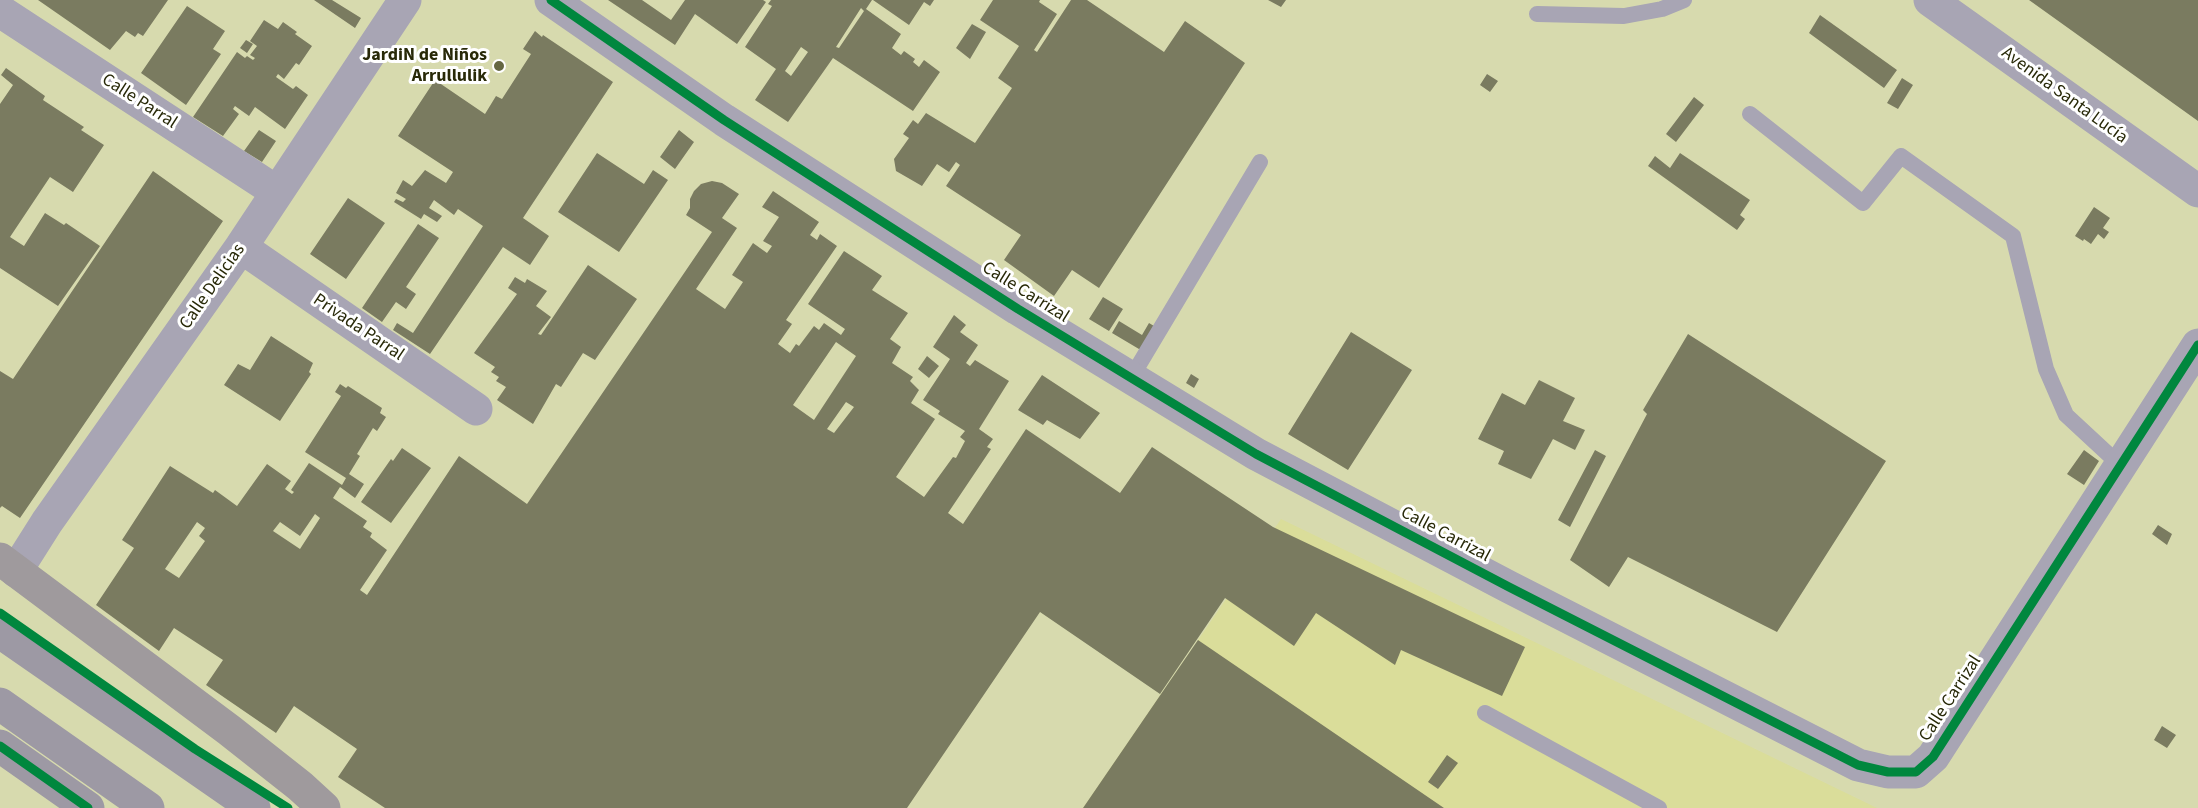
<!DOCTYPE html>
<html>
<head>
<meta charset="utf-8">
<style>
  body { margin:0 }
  canvas { display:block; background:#d7daae }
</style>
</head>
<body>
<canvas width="2198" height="808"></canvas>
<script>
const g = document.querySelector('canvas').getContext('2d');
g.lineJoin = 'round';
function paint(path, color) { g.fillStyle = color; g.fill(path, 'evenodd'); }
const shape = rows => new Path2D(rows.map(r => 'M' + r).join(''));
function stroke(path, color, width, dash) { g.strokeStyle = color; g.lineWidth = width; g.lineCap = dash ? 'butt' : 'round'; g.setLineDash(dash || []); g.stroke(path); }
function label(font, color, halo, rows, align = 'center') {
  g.font = font + ' "Source Sans 3",sans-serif'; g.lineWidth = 6; g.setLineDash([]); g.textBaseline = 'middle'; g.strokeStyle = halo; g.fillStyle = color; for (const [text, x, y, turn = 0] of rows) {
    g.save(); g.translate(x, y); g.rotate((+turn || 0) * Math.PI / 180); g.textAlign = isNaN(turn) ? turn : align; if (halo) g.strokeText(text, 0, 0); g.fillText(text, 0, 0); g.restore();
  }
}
paint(shape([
  [1281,519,1877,808,1083,808]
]), '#dadd9a');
paint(shape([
  [38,0,168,0,143,36,138,33,135,37,126,31,110,50],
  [314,0,332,0,361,18,355,28],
  [608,0,642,0,671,20,685,0,763,0,766,2,737,44,695,14,675,45],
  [771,0,872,0,866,9,901,34,892,48,901,55,904,51,915,59,913,62,919,67,924,60,940,72,913,111,833,58,788,122,755,100,776,69,745,47,772,6,768,4],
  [861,8,864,11,839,48,836,47],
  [801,47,808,52,791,76,785,71],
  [873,0,934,0,930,6,924,2,909,25],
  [993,0,1040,0,1039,2,1057,14,1034,50,1037,52,1071,0,1087,0,1164,52,1185,21,1245,63,1099,288,1072,270,1054,296,1004,260,1021,235,946,186,960,165,956,162,949,172,937,164,922,186,896,171,894,159,909,138,903,134,913,120,918,124,926,113,975,143,1012,88,998,78,1019,46,980,20],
  [1268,0,1286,0,1281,7],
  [2029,0,2198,0,2198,121],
  [187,6,225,31,213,49,221,54,186,105,141,73],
  [1820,15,1897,70,1884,88,1809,33],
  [264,20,278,29,283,22,297,32,295,34,312,46,299,65,296,63,284,79,278,74,276,77,293,89,296,86,308,95,285,129,255,107,249,116,235,106,233,109,239,114,223,136,193,117,237,52,245,58,247,56,253,60,255,58,250,55,257,46,250,41],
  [972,24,986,32,970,59,956,48],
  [535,31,542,37,543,35,613,82,523,218,549,236,530,265,503,247,430,354,393,330,397,323,413,333,483,226,458,209,454,215,434,200,429,208,442,216,437,222,424,214,421,219,394,202,396,199,403,202,406,199,396,193,403,180,412,186,425,170,446,183,453,172,398,136,435,80,485,114,496,96,502,99,531,54,523,49],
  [246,40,253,44,247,53,240,48],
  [6,68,45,96,43,100,84,127,81,130,104,145,73,192,50,177,10,237,24,246,45,213,64,225,66,223,100,246,58,306,0,268,0,104,13,85,1,75],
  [1487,74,1498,81,1490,92,1480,85],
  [1902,78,1913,85,1898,109,1887,103],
  [1694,97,1704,105,1676,142,1666,134],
  [259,130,276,141,262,162,244,151],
  [679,130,694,142,675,169,660,157],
  [597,153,644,184,653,170,668,180,619,252,558,212],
  [1680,153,1750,200,1740,215,1745,219,1737,230,1648,166,1655,156,1670,168],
  [153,171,223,221,20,518,2,506,0,508,0,371,13,379],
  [712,181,722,183,739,194,722,218,737,228,696,289,725,309,743,282,732,275,753,243,767,253,772,246,763,241,779,217,762,207,773,191,819,222,810,235,817,240,820,234,837,246,786,320,792,324,778,344,790,353,796,344,799,346,814,326,819,330,824,323,841,335,845,329,808,304,844,251,882,276,872,290,908,313,890,339,901,347,892,363,913,377,910,381,919,390,911,403,935,419,896,477,924,497,953,457,956,458,965,441,960,437,965,431,938,414,940,411,923,400,950,359,933,347,954,315,966,325,960,332,978,345,966,363,970,366,975,360,1009,381,979,429,993,439,987,447,991,449,948,513,963,524,1026,429,1120,493,1152,447,1273,527,1525,647,1502,696,1401,650,1395,665,1316,613,1294,646,1225,598,1160,694,1040,612,907,808,385,808,338,777,357,749,294,706,276,733,206,685,223,660,174,628,159,651,96,605,134,548,122,540,170,466,213,493,215,490,237,506,267,464,291,481,285,489,292,494,294,492,291,490,309,463,342,485,346,478,305,452,341,396,335,392,340,384,346,388,348,386,382,408,380,413,386,417,377,431,373,428,357,454,360,456,349,474,364,484,355,498,340,487,333,498,367,521,363,527,372,533,370,537,387,550,360,590,367,595,459,456,527,504,712,232,686,215,690,208,690,199,694,191,701,184],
  [836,342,856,356,814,420,793,405],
  [846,402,854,407,834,433,827,429],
  [315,514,320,518,300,549,273,531,280,522,300,536],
  [197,522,205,528,199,536,205,541,179,578,165,569],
  [348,198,385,223,346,279,310,254],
  [2094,207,2110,218,2103,228,2109,232,2104,239,2098,234,2091,244,2084,239,2083,241,2075,236],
  [418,224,439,238,406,287,416,294,406,309,396,302,382,322,362,308],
  [588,265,637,299,595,360,583,353,561,387,556,384,533,424,497,400,506,387,496,381,499,377,491,372,495,367,474,353,517,294,508,288,515,277,525,283,527,279,547,291,536,306,551,317,538,334,541,335],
  [1103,297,1123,309,1109,331,1089,319],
  [1119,321,1142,335,1149,323,1159,329,1144,352,1112,333],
  [1351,332,1412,370,1348,470,1288,434],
  [1688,334,1886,461,1777,632,1628,557,1609,587,1570,560,1647,414,1643,410],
  [271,336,313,363,309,372,311,374,280,421,224,385,238,364,250,370],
  [927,356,939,366,929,378,918,369],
  [1191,374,1199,379,1194,388,1186,383],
  [1042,375,1100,413,1080,439,1047,420,1043,425,1018,410],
  [1539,380,1575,398,1563,421,1585,430,1575,450,1553,439,1531,479,1498,464,1504,451,1478,439,1502,393,1525,405],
  [402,448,431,468,391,523,361,502,391,459,393,461],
  [1595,450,1606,456,1570,527,1558,520],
  [2084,450,2099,461,2084,485,2067,474],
  [2158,525,2172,534,2167,545,2152,534],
  [1198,640,1444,808,1083,808],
  [2162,726,2176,735,2167,748,2154,740],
  [1447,755,1458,763,1438,789,1428,782]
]), '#7a7b60');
stroke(shape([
  [1537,14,1624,16,1662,9,1684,0],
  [1750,114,1863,203,1901,156,2013,236,2046,369,2066,415,2121,466],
  [1131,378,1260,162],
  [1485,713,1659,808]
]), '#a8a5b4', 16);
stroke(shape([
  [551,0,724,120,1018,309,1256,454,1509,587,1858,765,1888,772,1916,772,1933,757,2198,345],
  [1930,0,2198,191],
  [0,11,277,192],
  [241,247,476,409],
  [16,571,47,522,241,247,405,0]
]), '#a8a5b4', 33);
stroke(shape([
  [0,632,254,808],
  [0,704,148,808],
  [0,746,88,808]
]), '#9d99a4', 33);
stroke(shape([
  [0,559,229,730,300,786,324,808]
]), '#9f9a9d', 33);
stroke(shape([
  [551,0,724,120,1018,309,1256,454,1509,587,1858,765,1888,772,1916,772,1933,757,2198,345],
  [0,613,195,749,288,808],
  [0,746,88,808]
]), '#00873e', 9);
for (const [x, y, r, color] of [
  [499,66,6,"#656742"]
]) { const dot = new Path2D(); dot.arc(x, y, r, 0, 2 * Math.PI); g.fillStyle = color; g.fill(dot); stroke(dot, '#fff', 2); }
label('bold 18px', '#282908', '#fff', [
  ["JardiN de Niños",487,56],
  ["Arrullulik",487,77]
], 'right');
label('18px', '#282908', '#fff', [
  ["Avenida Santa Lucía",2064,96,36],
  ["Calle Parral",139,102,33],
  ["Calle Delicias",213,287,-55],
  ["Calle Carrizal",1025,293,32],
  ["Privada Parral",358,328,34],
  ["Calle Carrizal",1445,535,28],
  ["Calle Carrizal",1951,699,-57]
]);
</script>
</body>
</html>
